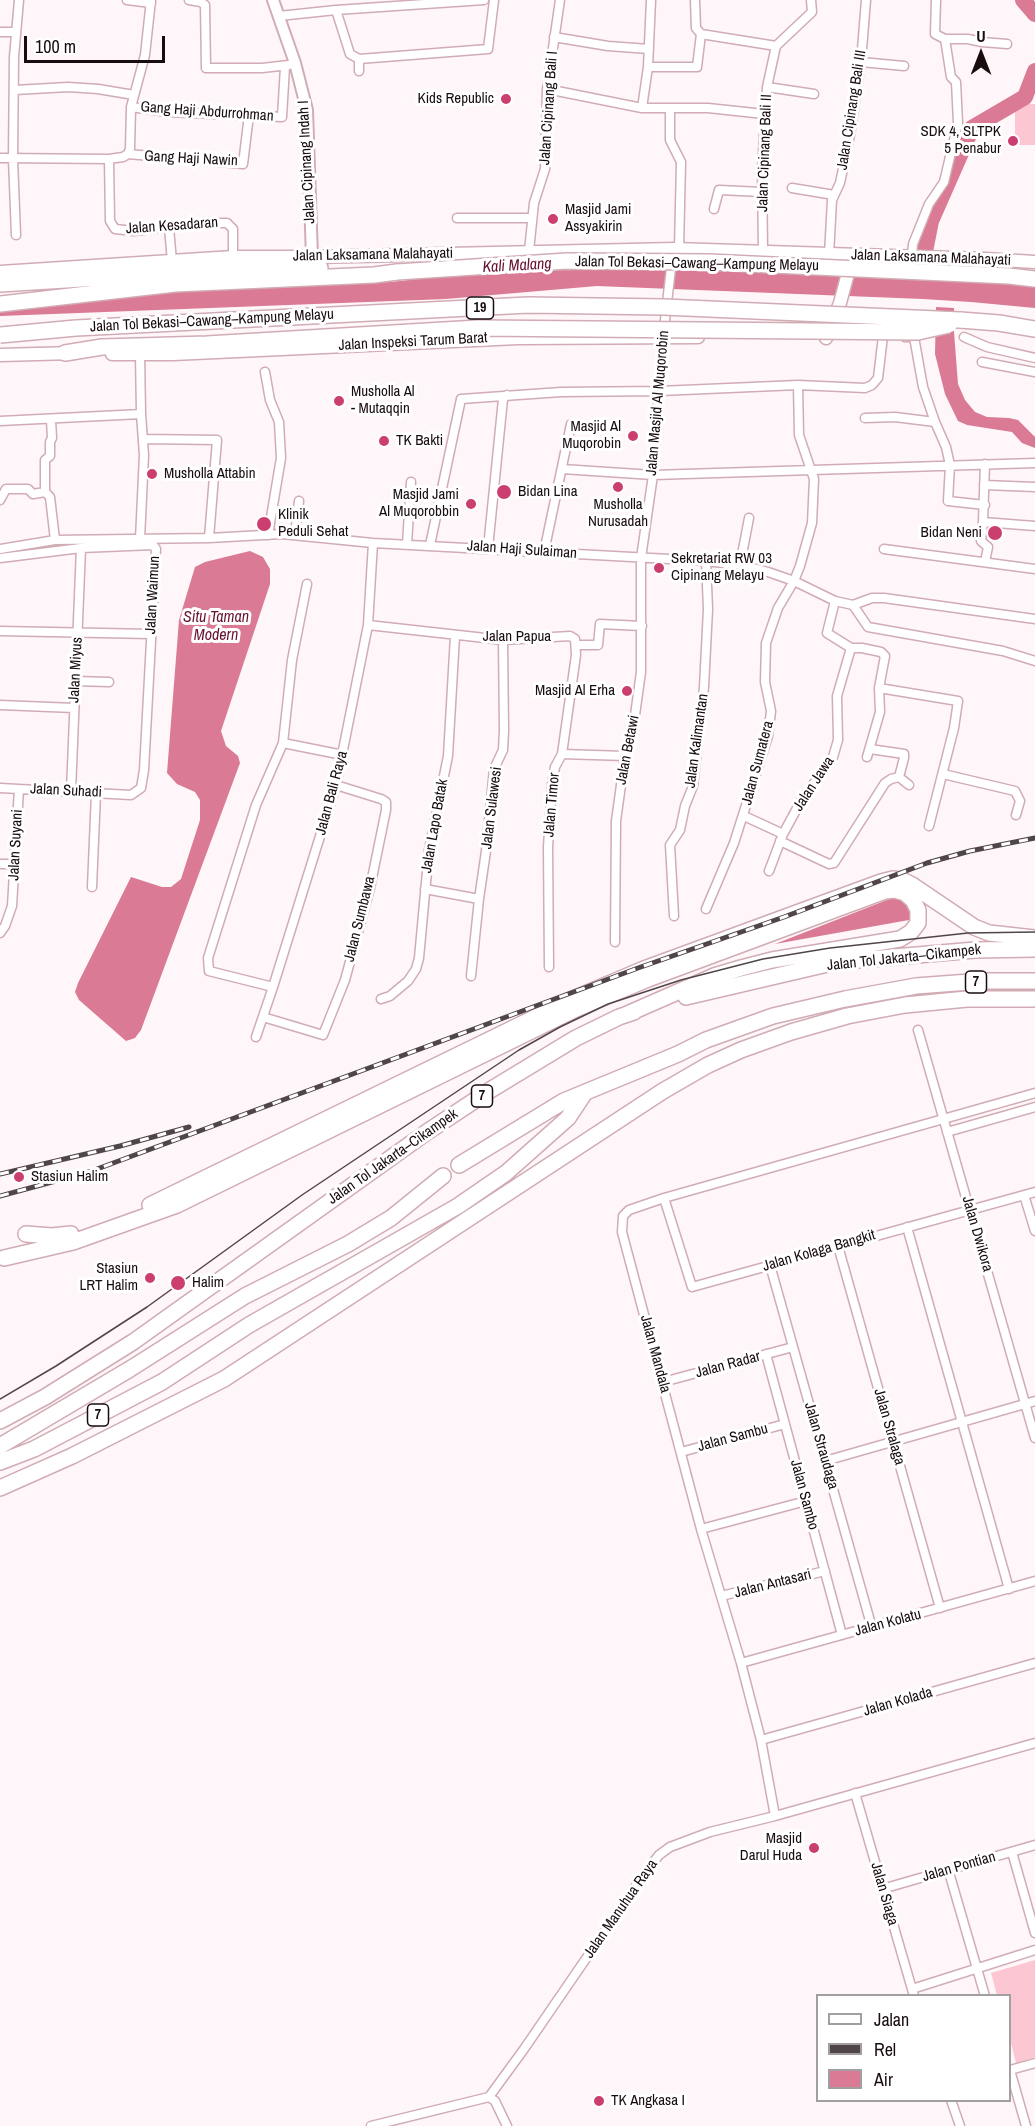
<!DOCTYPE html>
<html>
<head>
<meta charset="utf-8">
<style>
  body { margin:0 }
  #map { position:relative; width:1035px; height:2126px; overflow:hidden; background:#fef6f8; font-family:"Archivo Narrow",sans-serif }
  canvas { display:block }
  .legend { position:absolute; left:816px; top:1994px; width:195px; height:108px; box-sizing:border-box; background:#fff; border:2px solid #a39e9f; margin:0; padding:8px 10px; list-style:none; font-size:18px; color:#180c0f }
  .legend li { display:flex; align-items:center; gap:12px; height:30px }
  .legend b { width:30px; border:2px solid #a39e9f }
  .north { position:absolute; left:951px; top:24px; width:60px; height:60px; -webkit-text-stroke:4px #fff; paint-order:stroke; rotate:0deg; font-size:16px; font-weight:700; line-height:24px; text-align:center; color:#180c0f }
  .north::after { content:''; display:block; margin:auto; width:21px; height:27px; background:#180c0f; clip-path:polygon(50% 0,100% 100%,50% 72%,0 100%) }
  .scale { position:absolute; left:24px; top:36px; width:141px; height:27px; box-sizing:border-box; border:3px solid #180c0f; border-top:0; padding-left:8px; font-size:18px; line-height:21px; white-space:nowrap; color:#180c0f; -webkit-text-stroke:4px #fff; paint-order:stroke }
</style>
</head>
<body>
<div id="map">
<canvas width="1035" height="2126"></canvas>
<ul class="legend">
<li><b style="height:8px;background:#fff"></b>Jalan</li>
<li><b style="height:8px;background:#504548"></b>Rel</li>
<li><b style="height:16px;background:#da7a94"></b>Air</li>
</ul>
<div class="north">U</div>
<div class="scale">100 m</div>
</div>
<script>
const g = document.querySelector('canvas').getContext('2d');
g.lineJoin = 'round';
function paint(path, color) { g.fillStyle = color; g.fill(path, 'evenodd'); }
const shape = rows => new Path2D(rows.map(r => 'M' + r).join(''));
function stroke(path, color, width, dash) { g.strokeStyle = color; g.lineWidth = width; g.lineCap = dash ? 'butt' : 'round'; g.setLineDash(dash || []); g.stroke(path); }
function label(font, color, halo, rows, align = 'center') {
  g.font = font + ' "Archivo Narrow",sans-serif'; g.lineWidth = 6; g.setLineDash([]); g.textBaseline = 'middle'; g.strokeStyle = halo; g.fillStyle = color; for (const [text, x, y, turn = 0] of rows) {
    g.save(); g.translate(x, y); g.rotate((+turn || 0) * Math.PI / 180); g.textAlign = isNaN(turn) ? turn : align; if (halo) g.strokeText(text, 0, 0); g.fillText(text, 0, 0); g.restore();
  }
}
paint(shape([
  [1015,104,1035,104,1035,145,1015,145],
  [1035,1960,1035,2057,1016,2063,1010,2039,1010,1996,997,1995,991,1973]
]), '#fcc6d2');
paint(shape([
  [719,266,1022,285,1035,287,1035,308,971,302,923,299,597,286,446,299,0,316,0,296,171,287,391,282,488,271,666,269],
  [936,307,954,308,954,332,958,384,965,400,975,412,987,417,1009,418,1018,420,1035,437,1035,448,1022,443,1012,432,967,425,958,421,945,394,935,354],
  [250,551,263,557,270,569,270,584,221,731,226,746,238,756,240,763,141,1030,135,1038,126,1041,79,1000,75,992,78,983,131,877,162,887,171,887,181,879,200,820,200,800,195,792,177,784,167,773,179,620,195,567,205,562],
  [897,896,905,898,913,915,909,920,775,944]
]), '#da7a94');
stroke(shape([
  [1023,0,1035,14],
  [918,287,931,221,972,128,1025,97,1035,71]
]), '#da7a94', 16);
const minor = shape([
  [127,0,151,3],
  [189,0,201,2,205,5,206,68,262,68,289,65],
  [936,0,935,34,945,39],
  [336,10,350,54,359,59,385,57,488,49,494,0],
  [279,16,336,10,484,0],
  [0,32,16,32],
  [701,34,776,46],
  [554,37,608,46,649,49],
  [359,59,359,71],
  [861,62,904,66],
  [648,67,697,67,701,34,696,28,695,0],
  [767,87,814,94],
  [547,89,642,108,708,108,764,114],
  [15,90,68,87,98,89,134,95],
  [131,107,168,112,282,117,285,67],
  [642,108,648,67,651,0],
  [670,108,670,140,681,162,679,249],
  [128,154,243,164,249,115],
  [128,154,130,149,131,107,145,55,151,0],
  [0,158,109,159,123,157,128,154],
  [109,159,110,221,115,229,134,231,204,223,227,223,233,229,233,257],
  [792,188,834,195],
  [714,209,719,190,762,192],
  [457,218,532,218],
  [169,228,172,261],
  [16,235,13,159,14,57,19,0],
  [529,251,534,203,545,169,547,89,560,0],
  [763,252,762,168,767,87,776,46,812,12,811,0],
  [829,255,832,200,840,183,850,135,861,62,866,0],
  [912,256,913,244,929,204,944,182,958,123,956,82,951,77,945,39,968,39,982,42,1007,44],
  [905,337,914,337,923,387,935,422,946,447,950,465,948,501,985,505],
  [964,337,987,347,1035,358],
  [140,354,141,414,144,455,140,539],
  [982,362,1035,372],
  [265,372,270,400,279,422,281,458,268,535],
  [865,418,895,417,935,422],
  [0,421,141,414],
  [144,439,217,440,209,538],
  [985,464,983,522,1035,526],
  [562,469,653,475,1035,463],
  [984,485,1035,487],
  [45,492,45,460,50,456,50,442,52,438,51,420],
  [0,500,6,489,28,489,33,494,45,492,50,497,55,540],
  [983,522,981,541,988,547,985,562],
  [295,535,299,501],
  [407,544,411,482],
  [430,545,461,399,561,392,660,391,798,385,865,388,872,385,878,378,883,336],
  [488,548,503,399,507,395],
  [0,549,55,540,209,538,282,534,373,543,706,561,740,565,768,572,794,581,835,601,853,605,872,598,884,598,1035,619],
  [884,549,1035,569],
  [544,552,571,424],
  [0,558,81,548,153,545,156,549,144,770,141,788,131,795,0,788],
  [740,565,749,518],
  [307,584,292,660,283,743,343,755],
  [835,601,827,633,851,648,862,648,881,652,885,656,879,688,880,712,867,757],
  [853,605,868,627,1003,651,1035,661],
  [368,625,503,640,570,636,575,639,576,655,562,754,555,767,552,785,548,847,549,967],
  [0,631,151,634],
  [576,645,598,645,600,624,642,626],
  [75,681,109,682],
  [879,688,958,701,954,728,929,826],
  [0,705,74,708],
  [870,749,904,754,904,758,899,777,909,785],
  [562,754,625,756],
  [943,774,1015,791,1020,801,1016,815],
  [71,791,81,548],
  [744,816,783,834],
  [780,841,829,864,834,863,885,783,891,779,899,777],
  [0,864,15,864],
  [769,871,783,834,801,801,833,757,838,740,837,696,851,648],
  [92,887,96,793],
  [425,889,479,899],
  [706,909,734,843,768,736,771,711,765,682,766,643,778,608,794,581,800,566,812,523,814,479,799,435,798,385],
  [674,916,670,845,680,830,685,806,693,786,704,687,708,609,706,561],
  [0,933,5,926,12,906,19,789],
  [615,942,616,821,625,756,635,715,641,672,641,558,653,475,663,337,672,260],
  [471,976,479,899,486,851,494,769,503,750,504,731,503,640],
  [273,987,209,971,208,958,256,805,283,743],
  [381,999,390,996,408,981,416,969,419,958,429,850,448,756,455,636],
  [263,1017,323,1035,345,980,370,888,386,810,386,802,381,799,336,785],
  [918,1030,1035,1438],
  [256,1037,273,987,336,785,368,625,373,543],
  [947,1132,1035,1107],
  [1024,1195,1035,1231],
  [664,1198,692,1287,1035,1192],
  [907,1227,1009,1589],
  [838,1246,940,1608],
  [770,1265,872,1628],
  [766,1354,842,1635],
  [663,1382,793,1347],
  [681,1452,785,1424],
  [825,1461,1035,1401],
  [701,1529,806,1501],
  [721,1596,825,1571],
  [741,1663,1035,1581],
  [761,1740,1035,1663],
  [855,1793,914,1996],
  [775,1816,761,1740,741,1663,701,1529,622,1232,623,1216,629,1210,664,1198,1035,1093],
  [1012,1852,1035,1933],
  [948,1869,985,1996],
  [882,1889,1035,1845],
  [912,1989,1035,1950],
  [1010,2070,1026,2126],
  [1010,2070,1035,2063],
  [489,2097,495,2101,507,2126],
  [951,2100,960,2126],
  [371,2126,489,2097,524,2049,644,1874,659,1855,670,1847,710,1832,775,1816,1035,1743]
]);
const tertiary = shape([
  [273,0,295,63,307,110,312,257]
]);
const primary = shape([
  [0,272,233,257,312,257,675,249,985,259,1035,262],
  [826,338,840,303,851,262],
  [112,354,173,354,518,338,698,337],
  [0,355,74,353]
]);
const motorway = shape([
  [0,284,279,267,320,268],
  [0,304,175,284,374,275,397,272],
  [960,320,999,323,1035,329],
  [65,353,102,347,207,344,410,332],
  [686,997,836,962,975,950,1035,949],
  [459,1165,564,1101,678,1054,706,1040,773,1016,845,999,916,986,983,981,1035,981],
  [150,1205,571,1000,644,969,881,882,893,879,902,880,912,885,974,927,989,933,1035,938],
  [26,1234,52,1236,71,1234],
  [4,1258,73,1242,177,1205,576,1009,648,979,885,891,895,890,905,893,913,900,918,910,918,923,911,932,900,939,772,960,741,968,714,976,625,1015],
  [0,1421,45,1397,133,1342,427,1132,492,1089,576,1038,619,1017,634,1012],
  [0,1446,130,1369,245,1296,348,1244,391,1218,443,1176],
  [0,1462,34,1449,162,1382,249,1325,458,1206,506,1173,568,1118,584,1094],
  [0,1488,72,1456,224,1379,663,1091,708,1065,741,1050,791,1032,847,1016,905,1005,967,999,1035,999]
]);
stroke(minor, '#d1acb4', 11);
stroke(tertiary, '#d1acb4', 14);
stroke(primary, '#d1acb4', 15);
stroke(motorway, '#d1acb4', 18);
stroke(minor, '#fff', 8);
stroke(tertiary, '#fff', 10);
stroke(primary, '#fff', 12);
stroke(motorway, '#fff', 15);
stroke(shape([
  [0,1399,56,1366,147,1307,302,1195,519,1050,560,1027,608,1004,681,980,763,959,830,948,968,933,1035,932]
]), '#504548', 1.5);
const rail = shape([
  [0,1174,120,1146,189,1127],
  [0,1196,89,1172,638,968,784,917,927,863,970,851,1035,838]
]);
stroke(rail, '#504548', 5);
stroke(rail, '#fff', 3, [9]);
const motorwayBridge = shape([
  [397,272,567,261,709,262,1009,276,1035,279],
  [410,332,478,328,918,332,949,325],
  [0,335,76,328,528,305,664,307,960,320]
]);
stroke(motorwayBridge, '#d1acb4', 18, []);
stroke(motorwayBridge, '#fff', 15);
for (const [x, y, r, color] of [
  [506,99,6,"#cb3f70"],
  [1013,141,6,"#cb3f70"],
  [553,219,6,"#cb3f70"],
  [339,401,6,"#cb3f70"],
  [633,436,6,"#cb3f70"],
  [384,441,6,"#cb3f70"],
  [152,474,6,"#cb3f70"],
  [618,487,6,"#cb3f70"],
  [504,492,8,"#cb3f70"],
  [471,504,6,"#cb3f70"],
  [264,524,8,"#cb3f70"],
  [995,533,8,"#cb3f70"],
  [659,568,6,"#cb3f70"],
  [627,691,6,"#cb3f70"],
  [19,1177,6,"#cb3f70"],
  [150,1278,6,"#cb3f70"],
  [178,1283,8,"#cb3f70"],
  [814,1848,6,"#cb3f70"],
  [599,2101,6,"#cb3f70"]
]) { const dot = new Path2D(); dot.arc(x, y, r, 0, 2 * Math.PI); g.fillStyle = color; g.fill(dot); stroke(dot, '#fff', 2); }
for (const [x, y, w] of [
  [480,308,27],
  [976,982,21],
  [482,1096,21],
  [98,1415,21]
]) { const box = new Path2D(); box.roundRect(x - w / 2, y - 11, w, 22, 4.5); g.fillStyle = '#fff'; g.fill(box); stroke(box, '#180c0f', 1.5); }
label('bold 14px', '#180c0f', null, [
  ["19",480,308],
  ["7",976,982],
  ["7",482,1096],
  ["7",98,1415]
]);
label('15px', '#180c0f', '#fff', [
  ["Kids Republic",494,99,"right"],
  ["SDK 4, SLTPK",1001,132,"right"],
  ["5 Penabur",1001,149,"right"],
  ["Masjid Jami",565,210],
  ["Assyakirin",565,227],
  ["Musholla Al",351,392],
  ["- Mutaqqin",351,409],
  ["Masjid Al",621,427,"right"],
  ["Muqorobin",621,444,"right"],
  ["TK Bakti",396,441],
  ["Musholla Attabin",164,474],
  ["Bidan Lina",518,492],
  ["Masjid Jami",459,495,"right"],
  ["Al Muqorobbin",459,512,"right"],
  ["Musholla",618,505,"center"],
  ["Nurusadah",618,522,"center"],
  ["Klinik",278,515],
  ["Peduli Sehat",278,532],
  ["Bidan Neni",982,533,"right"],
  ["Sekretariat RW 03",671,559],
  ["Cipinang Melayu",671,576],
  ["Masjid Al Erha",615,691,"right"],
  ["Stasiun Halim",31,1177],
  ["Stasiun",138,1269,"right"],
  ["LRT Halim",138,1286,"right"],
  ["Halim",192,1283],
  ["Masjid",802,1839,"right"],
  ["Darul Huda",802,1856,"right"],
  ["TK Angkasa I",611,2101]
], 'left');
label('15px', '#180c0f', '#fff', [
  ["Jalan Cipinang Bali I",549,108,-86],
  ["Jalan Cipinang Bali III",852,110,-81],
  ["Gang Haji Abdurrohman",207,112,4],
  ["Jalan Cipinang Bali II",765,153,-88],
  ["Gang Haji Nawin",191,159,3],
  ["Jalan Cipinang Indah I",307,162,-93],
  ["Jalan Kesadaran",172,226,-4],
  ["Jalan Laksamana Malahayati",373,255,-1],
  ["Jalan Laksamana Malahayati",931,258,2],
  ["Jalan Tol Bekasi–Cawang–Kampung Melayu",697,264,1],
  ["Jalan Tol Bekasi–Cawang–Kampung Melayu",212,321,-3],
  ["Jalan Inspeksi Tarum Barat",413,342,-3],
  ["Jalan Masjid Al Muqorobin",658,403,-85],
  ["Jalan Haji Sulaiman",522,550,4],
  ["Jalan Waimun",153,595,-87],
  ["Jalan Papua",517,637],
  ["Jalan Miyus",76,670,-87],
  ["Jalan Kalimantan",697,741,-82],
  ["Jalan Betawi",628,750,-79],
  ["Jalan Sumatera",758,763,-75],
  ["Jalan Jawa",814,784,-57],
  ["Jalan Suhadi",66,791,3],
  ["Jalan Bali Raya",332,793,-75],
  ["Jalan Timor",552,805,-85],
  ["Jalan Sulawesi",492,808,-83],
  ["Jalan Lapo Batak",435,826,-80],
  ["Jalan Suyani",16,845,-87],
  ["Jalan Sumbawa",360,919,-76],
  ["Jalan Tol Jakarta–Cikampek",904,958,-6],
  ["Jalan Tol Jakarta–Cikampek",393,1157,-35],
  ["Jalan Dwikora",977,1234,74],
  ["Jalan Kolaga Bangkit",819,1251,-16],
  ["Jalan Mandala",655,1354,75],
  ["Jalan Radar",728,1365,-15],
  ["Jalan Stralaga",889,1427,74],
  ["Jalan Sambu",733,1438,-15],
  ["Jalan Straudaga",821,1446,74],
  ["Jalan Sambo",804,1495,75],
  ["Jalan Antasari",773,1584,-14],
  ["Jalan Kolatu",888,1623,-15],
  ["Jalan Kolada",898,1702,-16],
  ["Jalan Pontian",959,1867,-16],
  ["Jalan Siaga",884,1894,74],
  ["Jalan Manuhua Raya",621,1909,-55]
]);
label('italic 16px', '#681233', '#fff', [
  ["Kali Malang",517,266,-3],
  ["Situ Taman",216,618],
  ["Modern",216,636]
]);
</script>
</body>
</html>
